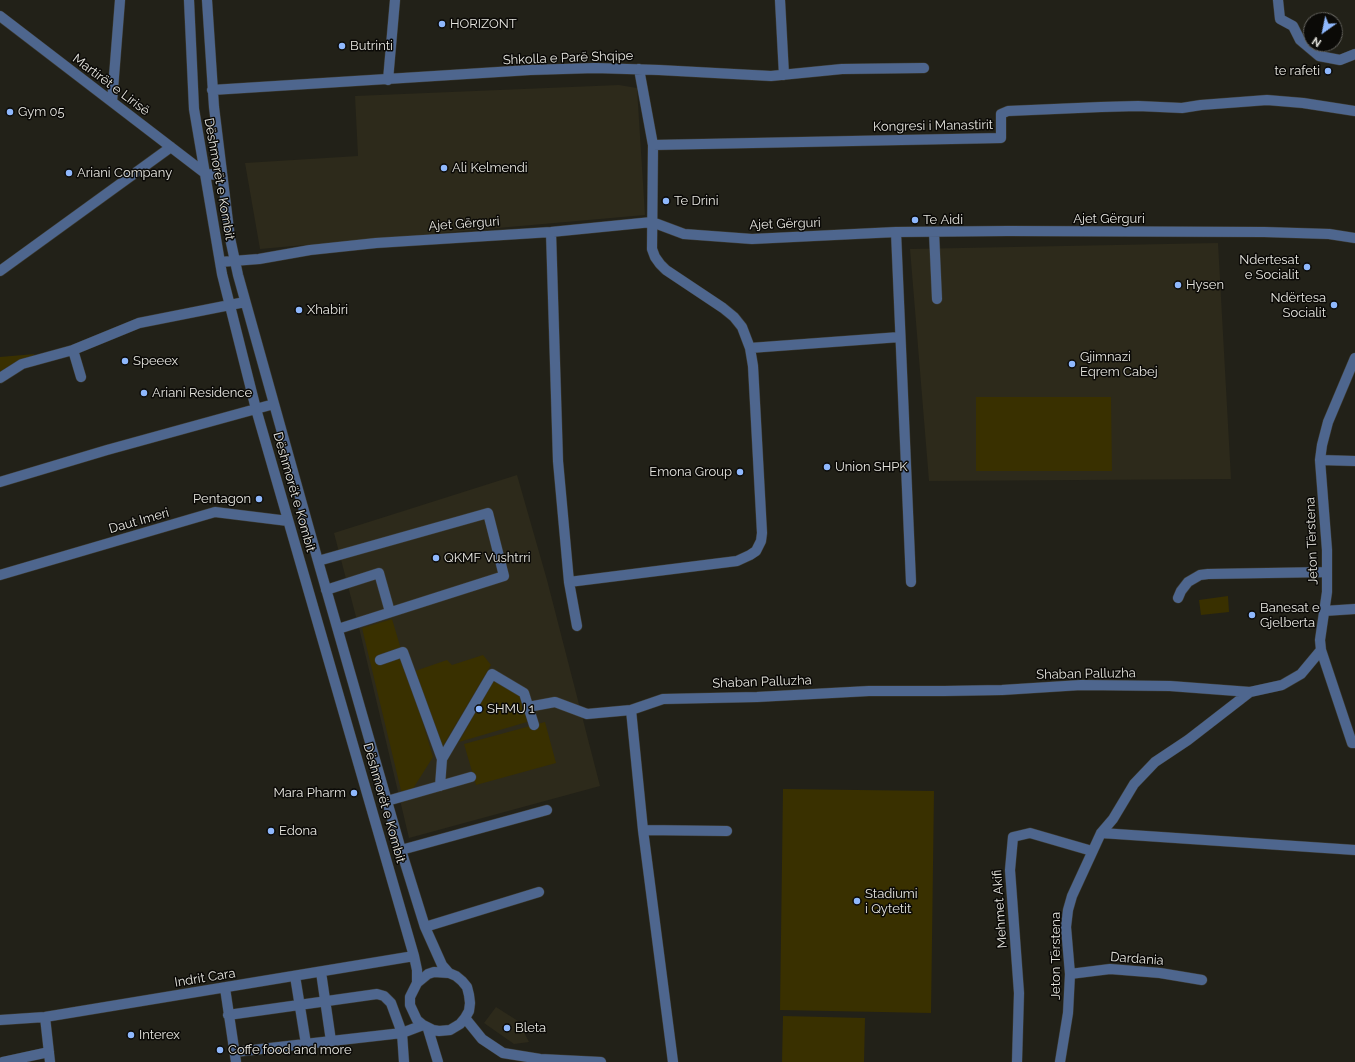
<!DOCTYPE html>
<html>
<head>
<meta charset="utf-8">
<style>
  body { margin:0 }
  #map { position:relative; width:1355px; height:1062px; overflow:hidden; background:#222118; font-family:Raleway,sans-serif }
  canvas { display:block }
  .north { position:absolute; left:1303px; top:12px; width:40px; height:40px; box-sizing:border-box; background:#0b0a07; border:1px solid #63625d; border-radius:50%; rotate:213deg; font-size:11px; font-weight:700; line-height:16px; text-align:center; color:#e6e5df }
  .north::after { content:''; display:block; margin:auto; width:14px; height:18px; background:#8fb8fd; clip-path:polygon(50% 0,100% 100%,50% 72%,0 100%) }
</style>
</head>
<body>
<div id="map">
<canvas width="1355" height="1062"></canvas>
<div class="north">N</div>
</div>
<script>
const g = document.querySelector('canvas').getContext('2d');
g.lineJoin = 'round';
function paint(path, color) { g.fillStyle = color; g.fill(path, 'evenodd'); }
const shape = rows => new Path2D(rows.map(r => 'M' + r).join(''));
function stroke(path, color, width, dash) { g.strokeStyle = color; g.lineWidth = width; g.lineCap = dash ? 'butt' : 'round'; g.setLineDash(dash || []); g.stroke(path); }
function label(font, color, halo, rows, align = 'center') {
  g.font = font + ' Raleway,sans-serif'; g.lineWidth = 3; g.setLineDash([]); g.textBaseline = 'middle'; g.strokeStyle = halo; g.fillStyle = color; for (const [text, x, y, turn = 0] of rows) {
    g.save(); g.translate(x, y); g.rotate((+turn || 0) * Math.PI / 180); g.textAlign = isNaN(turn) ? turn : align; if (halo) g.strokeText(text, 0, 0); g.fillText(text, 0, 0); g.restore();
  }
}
paint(shape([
  [619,85,637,88,645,215,260,249,245,163,358,156,355,96],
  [1218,243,1231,479,929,481,910,249],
  [517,475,547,580,600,786,409,838,360,632,334,533],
  [496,1007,518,1021,529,1042,514,1044,484,1023]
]), '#2d2a1b');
paint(shape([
  [35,354,0,380,0,357],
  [976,397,1111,397,1112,471,976,471],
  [1228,596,1229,612,1201,615,1199,600],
  [392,619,433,757,404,803,362,628],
  [483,655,491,665,441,749,415,671,447,660,452,665],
  [494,679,520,694,527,722,459,742],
  [545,722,556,763,476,785,464,744],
  [783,789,934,791,931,1013,780,1010],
  [783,1016,865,1018,864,1062,782,1062]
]), '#393000');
const minor = shape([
  [189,0,194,109,222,274,256,409,414,956,417,970,417,983,410,997,410,1005,417,1020,423,1025,433,1030,439,1031,450,1030,460,1024,465,1018,469,1011,470,1003,469,995,467,987,462,981,456,976,449,973,434,972,428,974,417,983],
  [207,0,214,107,230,238,238,275,318,561,401,850,425,927,442,965,449,973],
  [780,0,784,75],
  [1278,0,1280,19,1293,26,1300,40,1319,56,1340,60,1355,54],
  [0,16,206,174,222,175],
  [639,69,653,145,1001,138,1001,114,1008,111,1101,107,1138,106,1182,108,1201,105,1267,100,1303,103,1355,111],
  [388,80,395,0],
  [212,90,530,70,595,68,659,70,771,76,842,69,924,68],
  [112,102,120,0],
  [551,232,558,461,569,582,577,626],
  [896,232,911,582],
  [934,232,937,299],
  [220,262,259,259,310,250,376,243,551,232,652,222,684,234,752,239,896,232,1008,231,1264,232,1329,234,1355,238],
  [0,271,171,147],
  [750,348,900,337],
  [73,350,139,323,245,302],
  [0,378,22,364,73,350,81,377],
  [1320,460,1355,461],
  [0,482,107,450,274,404],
  [318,561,488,513,504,576,338,629],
  [0,575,215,512,288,521],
  [569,582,737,561,750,555,756,551,761,541,762,533,753,366,750,348,742,327,734,317,723,308,666,270,660,264,655,257,652,249,653,145],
  [326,590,379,573,390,612],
  [1178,598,1181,591,1188,582,1200,575,1208,574,1327,572],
  [1324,611,1355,609],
  [1321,650,1352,743,1355,743],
  [380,660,403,652,442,759,440,786],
  [528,707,555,702,587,714,631,710],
  [442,759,492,674,524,693,534,725],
  [387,801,471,777],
  [643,830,727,831],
  [1101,833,1355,850],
  [401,850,547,810],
  [425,927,539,892],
  [321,972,331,1041],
  [1070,974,1110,969,1160,973,1202,980],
  [295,976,306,1044],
  [225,988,236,1062],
  [228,1015,377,994,384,996,391,1003,402,1033,404,1062],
  [45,1017,50,1062],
  [465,1018,482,1039,503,1053,540,1059,601,1062],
  [0,1020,45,1017,414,956],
  [428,1029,438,1062],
  [235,1052,402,1033,423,1025],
  [3,1062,49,1052],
  [673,1062,643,830,631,710,663,699,757,697,869,691,944,691,1002,690,1081,685,1170,686,1250,692],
  [1017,1062,1019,993,1010,870,1013,837,1030,833,1092,851],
  [1060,1062,1068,1013,1070,974,1066,927,1068,910,1072,896,1101,833,1113,819,1134,784,1155,762,1188,740,1250,692,1282,685,1301,674,1321,650,1320,640,1327,592,1327,550,1320,460,1322,445,1328,422,1355,358]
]);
stroke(minor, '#3d3c34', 11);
stroke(minor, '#4e668e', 10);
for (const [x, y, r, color] of [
  [442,24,4,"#8fb8fd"],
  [342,46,4,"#8fb8fd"],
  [1328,71,4,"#8fb8fd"],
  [10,112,4,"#8fb8fd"],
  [444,168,4,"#8fb8fd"],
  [69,173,4,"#8fb8fd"],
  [666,201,4,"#8fb8fd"],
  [915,220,4,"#8fb8fd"],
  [1307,267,4,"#8fb8fd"],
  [1178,285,4,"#8fb8fd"],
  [1334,305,4,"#8fb8fd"],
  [299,310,4,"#8fb8fd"],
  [125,361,4,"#8fb8fd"],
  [1072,364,4,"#8fb8fd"],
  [144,393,4,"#8fb8fd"],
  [827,467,4,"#8fb8fd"],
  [740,472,4,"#8fb8fd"],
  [259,499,4,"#8fb8fd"],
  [436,558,4,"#8fb8fd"],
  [1252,615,4,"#8fb8fd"],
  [479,709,4,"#8fb8fd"],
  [354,793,4,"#8fb8fd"],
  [271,831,4,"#8fb8fd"],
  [857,901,4,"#8fb8fd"],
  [507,1028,4,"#8fb8fd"],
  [131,1035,4,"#8fb8fd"],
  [220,1050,4,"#8fb8fd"]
]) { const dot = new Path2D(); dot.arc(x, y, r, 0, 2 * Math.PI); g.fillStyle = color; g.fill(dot); stroke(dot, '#0b0a07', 1.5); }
label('13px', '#e6e5df', '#0b0a07', [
  ["HORIZONT",450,24],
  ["Butrinti",350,46],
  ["te rafeti",1320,71,"right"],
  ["Gym 05",18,112],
  ["Ali Kelmendi",452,168],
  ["Ariani Company",77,173],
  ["Te Drini",674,201],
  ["Te Aidi",923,220],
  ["Ndertesat",1299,260,"right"],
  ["e Socialit",1299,275,"right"],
  ["Hysen",1186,285],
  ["Ndërtesa",1326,298,"right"],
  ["Socialit",1326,313,"right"],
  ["Xhabiri",307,310],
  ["Gjimnazi",1080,357],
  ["Eqrem Cabej",1080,372],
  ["Speeex",133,361],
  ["Ariani Residence",152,393],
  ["Union SHPK",835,467],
  ["Emona Group",732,472,"right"],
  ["Pentagon",251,499,"right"],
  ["QKMF Vushtrri",444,558],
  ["Banesat e",1260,608],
  ["Gjelberta",1260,623],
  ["SHMU 1",487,709],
  ["Mara Pharm",346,793,"right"],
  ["Edona",279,831],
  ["Stadiumi",865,894],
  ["i Qytetit",865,909],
  ["Bleta",515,1028],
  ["Interex",139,1035],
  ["Coffe food and more",228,1050]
], 'left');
label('13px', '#e6e5df', '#0b0a07', [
  ["Shkolla e Parë Shqipe",568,58,-2],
  ["Martirët e Lirisë",111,85,37],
  ["Kongresi i Manastirit",933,126,-1],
  ["Dëshmorët e Kombit",219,179,80],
  ["Ajet Gërguri",1109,219],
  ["Ajet Gërguri",464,224,-4],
  ["Ajet Gërguri",785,224,-2],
  ["Dëshmorët e Kombit",294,492,74],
  ["Daut Imeri",139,521,-16],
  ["Jeton Tërstena",1312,541,-92],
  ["Shaban Palluzha",1086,674,-1],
  ["Shaban Palluzha",762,682,-2],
  ["Dëshmorët e Kombit",384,803,74],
  ["Mehmet Akifi",1000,909,-94],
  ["Jeton Tërstena",1056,956,-90],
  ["Dardania",1137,959,4],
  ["Indrit Cara",205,978,-9]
]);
</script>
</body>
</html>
